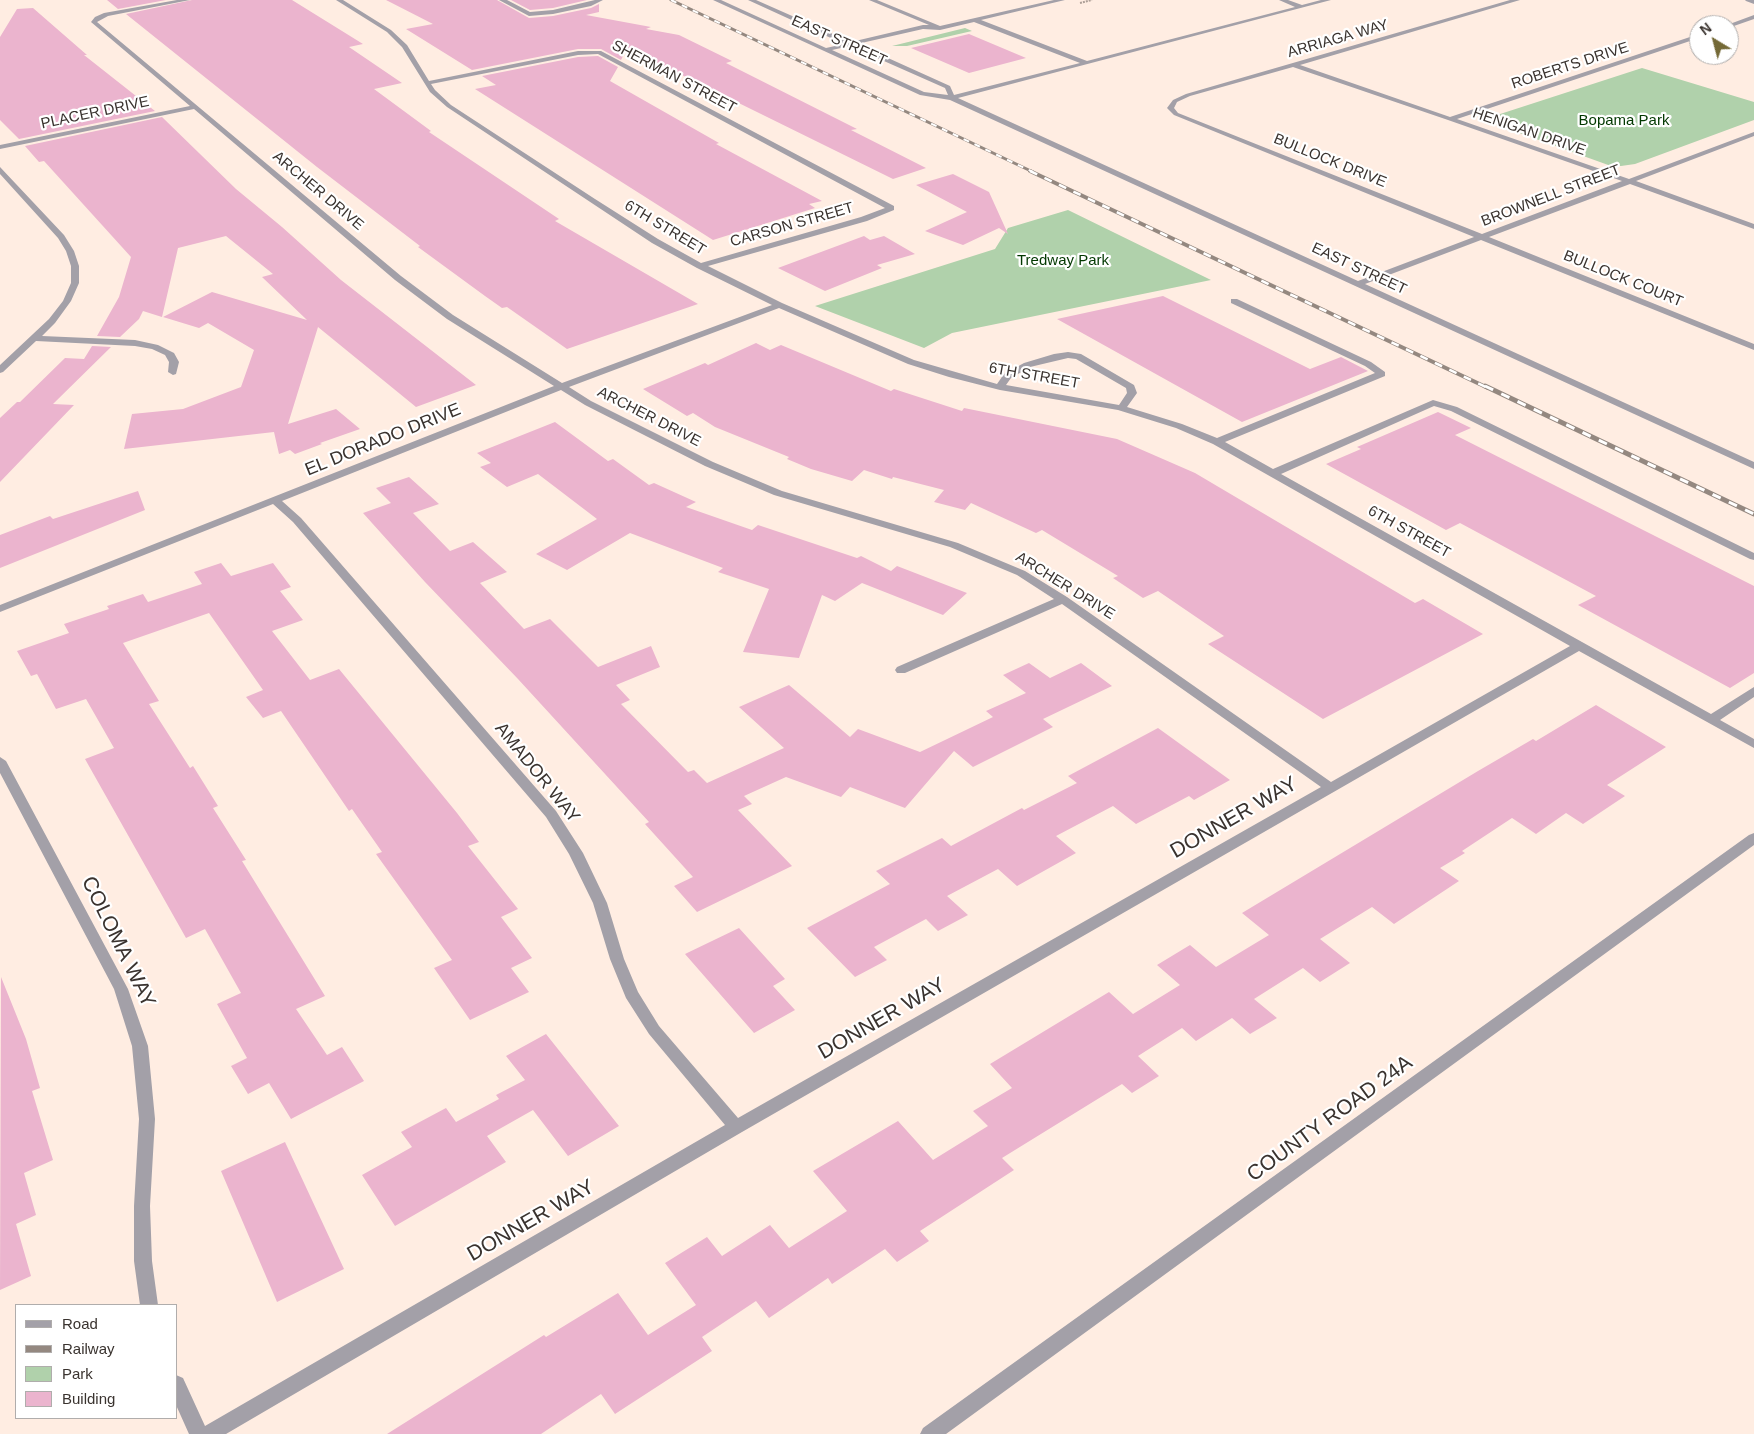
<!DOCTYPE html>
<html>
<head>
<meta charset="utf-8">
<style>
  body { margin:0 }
  #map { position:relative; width:1754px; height:1434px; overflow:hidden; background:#ffede2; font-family:Helvetica,sans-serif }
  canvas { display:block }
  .legend { position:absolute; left:15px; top:1304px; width:162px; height:115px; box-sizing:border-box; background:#fff; border:1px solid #b0adac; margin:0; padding:6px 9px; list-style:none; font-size:15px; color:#3a332f }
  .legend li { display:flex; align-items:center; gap:10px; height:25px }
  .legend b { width:25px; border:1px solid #b0adac }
  .north { position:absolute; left:1689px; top:15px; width:50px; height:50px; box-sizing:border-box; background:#fff; border:1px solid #b0adac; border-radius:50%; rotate:323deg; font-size:14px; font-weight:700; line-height:20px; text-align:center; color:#3a332f }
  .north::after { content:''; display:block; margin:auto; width:18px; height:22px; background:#746936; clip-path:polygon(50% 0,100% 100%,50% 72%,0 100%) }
</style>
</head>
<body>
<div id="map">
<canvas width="1754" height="1434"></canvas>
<ul class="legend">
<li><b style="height:6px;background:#a3a0a8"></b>Road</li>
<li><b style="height:6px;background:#948880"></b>Railway</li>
<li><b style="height:14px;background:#b0d1ab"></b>Park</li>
<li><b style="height:14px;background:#ebb4ce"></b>Building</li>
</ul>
<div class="north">N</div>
</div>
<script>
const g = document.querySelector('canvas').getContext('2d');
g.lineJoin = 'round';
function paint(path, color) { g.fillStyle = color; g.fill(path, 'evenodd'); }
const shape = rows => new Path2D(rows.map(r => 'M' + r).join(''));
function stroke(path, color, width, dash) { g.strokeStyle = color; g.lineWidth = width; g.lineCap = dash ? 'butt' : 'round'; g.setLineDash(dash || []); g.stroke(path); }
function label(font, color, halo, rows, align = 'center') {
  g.font = font + ' Helvetica,sans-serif'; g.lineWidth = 4.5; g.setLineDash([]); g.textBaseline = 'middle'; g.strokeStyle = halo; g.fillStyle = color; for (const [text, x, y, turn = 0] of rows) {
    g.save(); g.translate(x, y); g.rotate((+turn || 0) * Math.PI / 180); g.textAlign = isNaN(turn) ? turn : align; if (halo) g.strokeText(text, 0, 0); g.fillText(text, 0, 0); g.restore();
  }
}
paint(shape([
  [965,28,972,31,907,46,892,46],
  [1642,68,1754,102,1754,120,1635,164,1621,166,1611,166,1489,122,1494,116],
  [1068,210,1211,280,952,333,924,348,815,306,995,249,1008,228]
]), '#b0d1ab');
paint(shape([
  [107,0,166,0,118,9],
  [192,0,292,0,363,44,349,47,402,83,374,89,431,131,429,132,559,219,555,221,698,304,567,349,507,307,502,308,485,296,418,247,420,246,317,167,126,14],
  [386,0,497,0,529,18,553,16,591,8,599,4,599,12,586,15,651,27,646,29,679,35,732,61,726,63,857,129,851,130,926,168,893,179,627,48,621,60,601,49,578,49,472,70,406,29,433,24],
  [511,0,587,0,553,8,530,10],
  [33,8,87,55,84,55,155,111,19,139,0,120,0,37,17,9],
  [969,34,1026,58,969,73,911,48],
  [598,56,618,67,610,81,719,143,716,144,822,201,809,204,815,208,713,240,475,89,496,85,482,76,578,57],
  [162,117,236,189,282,227,341,280,476,385,416,407,318,327,288,424,336,409,360,429,320,443,322,444,295,454,290,450,279,454,274,432,124,449,132,414,183,409,241,387,254,350,208,323,199,328,163,317,212,292,307,320,262,277,273,274,226,236,178,248,162,317,143,311,139,319,120,337,97,336,119,297,131,257,44,161,39,162,25,146],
  [953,174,989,192,1008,234,999,228,963,245,925,231,967,212,916,185],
  [864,236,870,240,884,236,915,254,877,265,882,268,825,291,778,268],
  [1163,296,1310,369,1341,357,1368,371,1242,422,1057,319],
  [756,343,770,350,781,345,891,391,894,389,962,411,964,408,1117,439,1195,473,1415,603,1423,599,1483,634,1323,719,1208,644,1224,636,1158,591,1143,598,1113,578,1118,576,1042,530,1036,533,971,503,965,510,934,502,944,490,893,477,892,479,864,470,852,481,811,469,787,459,789,457,715,427,693,413,687,416,643,389,705,363,708,365],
  [92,346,111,347,53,404,74,405,0,482,0,418,17,402,20,402,65,358,84,359],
  [1438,412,1471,428,1455,435,1754,586,1754,673,1730,688,1578,605,1596,596,1460,523,1446,530,1326,464,1361,449,1357,447],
  [555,422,608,461,613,459,649,485,654,483,696,502,686,507,752,530,758,525,857,558,861,556,891,571,897,566,967,593,943,615,862,583,835,601,822,595,799,658,743,652,769,589,718,572,723,568,630,533,567,570,536,554,597,519,538,474,507,487,480,467,491,463,477,453],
  [409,477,439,504,413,513,450,551,473,542,507,572,480,583,524,629,550,619,598,667,651,646,660,667,616,685,630,700,621,704,688,772,694,770,707,783,784,748,739,707,789,685,850,737,858,729,920,752,993,717,986,711,1026,693,1003,675,1029,663,1050,678,1081,663,1112,686,1043,719,1053,727,973,767,954,751,905,808,850,787,841,797,786,777,744,796,752,804,738,810,792,866,697,912,674,886,693,877,645,824,649,822,518,679,425,582,363,513,391,503,376,488],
  [138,491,145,510,0,568,0,535,50,516,53,519],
  [221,563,231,576,273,563,291,587,280,591,303,620,272,631,310,680,339,669,457,813,479,842,468,846,518,909,501,917,532,958,511,968,529,992,470,1020,434,968,452,960,376,854,382,852,352,809,349,811,281,711,263,718,246,697,263,690,209,613,123,643,159,701,149,704,190,768,193,766,218,806,213,808,246,860,242,861,325,996,296,1009,327,1055,342,1047,364,1081,291,1119,269,1083,248,1094,231,1066,247,1058,217,1004,241,993,205,929,186,938,85,759,114,748,86,699,56,709,37,674,31,676,17,651,69,633,64,624,109,609,107,606,143,594,148,602,202,584,194,572],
  [1596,705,1666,747,1607,785,1625,796,1583,824,1566,813,1536,834,1512,818,1462,851,1465,853,1440,868,1459,881,1394,924,1372,907,1320,939,1350,963,1320,982,1303,968,1254,999,1277,1018,1250,1034,1232,1018,1196,1041,1182,1028,1138,1056,1159,1076,1132,1093,1122,1084,1002,1158,1014,1170,920,1231,929,1241,897,1262,885,1249,832,1284,828,1278,769,1318,756,1301,702,1337,712,1351,615,1414,601,1394,541,1434,387,1434,544,1335,546,1337,618,1293,648,1335,696,1305,665,1263,707,1237,722,1256,770,1225,789,1248,847,1211,813,1171,898,1121,933,1160,988,1126,973,1111,1012,1088,990,1064,1109,992,1133,1014,1180,985,1157,965,1190,945,1216,967,1269,935,1242,913,1478,771,1533,739,1536,741],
  [1158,728,1230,780,1194,800,1189,796,1136,824,1113,806,1056,836,1076,853,1017,886,998,869,947,896,968,915,938,931,926,919,874,947,887,960,855,977,807,928,890,884,876,871,942,838,951,846,1022,808,1024,810,1077,783,1068,776],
  [739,928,785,979,773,986,795,1010,754,1033,685,954],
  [1,977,26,1039,40,1088,32,1091,53,1160,24,1173,36,1215,16,1224,31,1276,0,1290],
  [546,1034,619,1126,568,1156,533,1110,487,1136,506,1162,395,1226,362,1175,412,1147,401,1132,446,1108,456,1122,499,1099,496,1095,525,1080,506,1056],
  [285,1142,344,1269,277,1302,221,1171]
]), '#ebb4ce');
stroke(shape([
  [1080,3,1092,0]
]), '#aea098', 2, [2, 1]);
paint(shape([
  [177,0,190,0,108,16,97,22,401,276,453,315,562,383,772,305,697,268,652,243,447,107,430,92,402,47,387,32,336,0,343,0,391,30,407,45,429,81,578,51,601,51,894,206,894,210,867,221,708,266,782,303,914,360,997,384,1004,374,1024,363,1054,354,1068,352,1081,354,1134,385,1137,393,1127,407,1182,424,1217,438,1375,373,1365,366,1231,303,1231,299,1237,299,1371,362,1385,372,1385,376,1225,442,1273,469,1433,400,1457,407,1754,553,1754,560,1750,559,1451,411,1434,406,1281,474,1711,714,1754,687,1754,697,1720,720,1754,739,1754,748,1579,651,742,1132,226,1434,189,1434,176,1405,176,1375,183,1378,205,1426,725,1125,649,1034,626,998,610,959,593,903,569,854,546,817,293,522,273,504,0,612,0,605,554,386,447,319,395,280,194,109,0,149,0,145,190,106,91,22,95,17,104,13,177,0],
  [598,54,885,208,861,217,701,263,658,239,595,199,451,105,435,90,431,84,578,55,598,54],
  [779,308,908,364,949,377,1000,390,1118,410,1176,428,1213,444,1570,646,1331,782,1067,597,1025,571,958,543,782,491,713,462,591,401,569,387,779,308],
  [1068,358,1076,359,1126,388,1127,393,1119,405,1006,385,1011,378,1030,367,1068,358],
  [561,390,585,405,705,466,774,495,950,547,1017,575,1054,599,897,667,895,670,897,673,905,673,1062,604,1321,787,738,1118,659,1026,638,992,624,959,607,903,583,853,556,811,301,518,282,501,561,390],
  [499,0,507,0,530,12,553,10,595,0,603,0,591,6,553,14,529,16,499,0],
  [713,0,721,0,826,48,844,44,748,0,756,0,851,42,923,25,929,25,869,0,877,0,940,26,1054,0,1065,0,981,20,1087,61,1295,7,1279,0,1288,0,1302,5,1321,0,1331,0,958,98,1358,281,1474,237,1174,115,1167,108,1173,100,1186,94,1510,0,1520,0,1300,65,1450,117,1699,34,1699,38,1457,119,1629,179,1754,132,1754,136,1636,181,1754,224,1754,229,1630,184,1489,237,1754,344,1754,350,1481,240,1365,284,1754,462,1754,469,950,100,920,95,713,0],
  [974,22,1080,63,954,95,950,86,857,44,923,29,940,30,974,22],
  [850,46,945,88,948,95,924,92,832,50,850,46],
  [1293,67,1448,120,1622,181,1482,234,1178,113,1174,108,1177,102,1190,96,1293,67],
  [1745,0,1754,0,1754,4,1746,1,1745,0],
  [1754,15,1754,19,1731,27,1727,25,1754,15],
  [0,167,64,235,74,251,79,266,79,283,71,301,55,323,42,336,135,340,158,345,174,353,179,362,176,374,173,375,168,372,169,362,165,355,152,349,135,346,36,341,3,372,0,373,0,365,49,319,63,301,71,283,71,266,66,251,58,238,0,174,0,167],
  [0,757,6,761,128,989,148,1046,155,1119,150,1206,152,1261,158,1305,140,1305,134,1261,134,1206,139,1119,132,1046,114,989,0,773,0,757],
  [1754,833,1754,845,946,1434,920,1434,923,1428,1749,835,1754,833]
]), '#a3a0a8');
const railFar2 = shape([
  [671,0,1033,172]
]);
const railFar1 = shape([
  [1030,171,1488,388]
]);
const rail = shape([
  [1485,386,1754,514]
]);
stroke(railFar2, '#948880', 3);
stroke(railFar1, '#948880', 4);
stroke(rail, '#948880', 5);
stroke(railFar2, '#fff', 2, [6]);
stroke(railFar1, '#fff', 2.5, [8]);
stroke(rail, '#fff', 3, [9]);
label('15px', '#3a332f', '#fff', [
  ["ARRIAGA WAY",1338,39,-16],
  ["EAST STREET",839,41,24],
  ["ROBERTS DRIVE",1570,66,-18],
  ["SHERMAN STREET",674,77,28],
  ["PLACER DRIVE",95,113,-12],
  ["HENIGAN DRIVE",1529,132,19],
  ["BULLOCK DRIVE",1330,161,22],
  ["ARCHER DRIVE",318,191,40],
  ["BROWNELL STREET",1551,196,-21],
  ["CARSON STREET",792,225,-16],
  ["6TH STREET",665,228,31],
  ["EAST STREET",1359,269,25],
  ["BULLOCK COURT",1623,279,22],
  ["6TH STREET",1034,376,10],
  ["ARCHER DRIVE",649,417,27],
  ["6TH STREET",1409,532,29],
  ["ARCHER DRIVE",1065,586,32]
]);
label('15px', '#023800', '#fff', [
  ["Bopama Park",1624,121],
  ["Tredway Park",1063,261]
]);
label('18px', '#3a332f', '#fff', [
  ["EL DORADO DRIVE",383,440,-22],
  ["AMADOR WAY",537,773,51]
]);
label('21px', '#3a332f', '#fff', [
  ["DONNER WAY",1234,818,-30],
  ["COLOMA WAY",118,942,64],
  ["DONNER WAY",882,1019,-30],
  ["COUNTY ROAD 24A",1330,1119,-36],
  ["DONNER WAY",531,1221,-30]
]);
</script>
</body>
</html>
